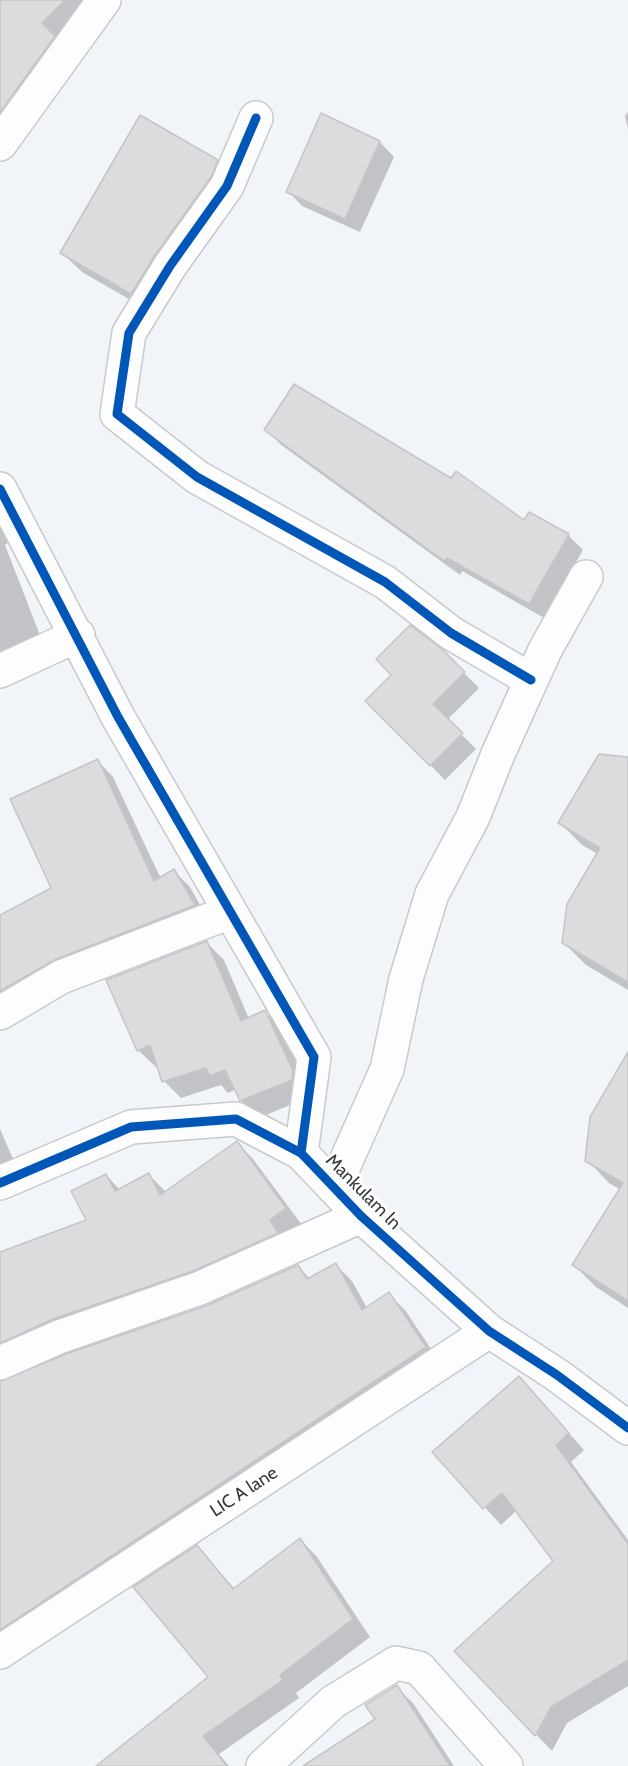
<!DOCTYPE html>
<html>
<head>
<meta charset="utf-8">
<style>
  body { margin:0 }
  canvas { display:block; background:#f1f4f8 }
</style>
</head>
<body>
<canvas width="628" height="1766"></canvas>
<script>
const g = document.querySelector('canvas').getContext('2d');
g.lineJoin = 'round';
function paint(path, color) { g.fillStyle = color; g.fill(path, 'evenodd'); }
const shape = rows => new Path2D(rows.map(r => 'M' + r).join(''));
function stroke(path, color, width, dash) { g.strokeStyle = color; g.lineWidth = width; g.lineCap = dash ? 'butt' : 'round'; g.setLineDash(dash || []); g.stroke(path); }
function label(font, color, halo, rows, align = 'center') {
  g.font = font + ' Cabin,sans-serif'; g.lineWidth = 6; g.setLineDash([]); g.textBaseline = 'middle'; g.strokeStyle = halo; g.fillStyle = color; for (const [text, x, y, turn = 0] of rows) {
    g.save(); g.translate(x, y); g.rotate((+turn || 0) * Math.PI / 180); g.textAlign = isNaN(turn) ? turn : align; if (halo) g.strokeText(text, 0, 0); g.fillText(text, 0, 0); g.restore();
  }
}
paint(shape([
  [0,0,99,0,33,108,0,76],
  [628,112,628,129,625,116],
  [321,115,380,142,394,157,360,232,302,206,288,191],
  [217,161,236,181,151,312,82,272,62,253],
  [266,429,525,523,568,535,583,550,544,618,462,571,460,575,280,444],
  [0,526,10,541,5,545,41,638,0,654],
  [442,651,479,688,447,720,476,749,445,780,367,701,393,675],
  [628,759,628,990,586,965,564,943,598,854,582,845,560,823],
  [98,761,113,777,161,879,174,871,190,887,209,921,0,1019,0,917,53,889],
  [207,943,224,960,249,1019,265,1012,282,1029,310,1090,309,1097,259,1118,242,1101,236,1089,228,1093,221,1085,181,1098,164,1081,159,1066,156,1067,138,1050],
  [628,1055,628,1308,596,1287,574,1265,621,1190,609,1183,587,1160],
  [0,1129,20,1175,0,1183],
  [237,1143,253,1159,302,1225,0,1370,0,1253,88,1221,106,1175,120,1190,149,1175,166,1192],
  [336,1265,352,1281,367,1308,388,1294,405,1310,441,1364,0,1659,0,1383,208,1307,298,1266,310,1279],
  [535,1395,584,1450,571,1462,628,1540,628,1686,567,1723,552,1751,456,1651,555,1561,517,1510,501,1525,435,1452],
  [300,1539,317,1557,370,1637,296,1693,299,1698,219,1754,229,1766,98,1766,210,1677,197,1547,235,1589],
  [396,1687,413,1703,454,1766,330,1766,377,1719]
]), '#0003');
const building = shape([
  [0,0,65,0,42,23,55,36,0,112,0,0],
  [321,113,380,141,345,219,286,192,321,113],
  [140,115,218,160,211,177,155,255,131,294,60,253,140,115],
  [294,384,451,478,456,471,524,520,529,512,569,534,529,604,447,558,444,561,264,430,294,384],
  [410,625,443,650,465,672,433,704,463,733,430,766,365,701,391,675,376,659,410,625],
  [599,754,628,757,628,982,562,943,567,904,600,848,558,823,599,754],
  [98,759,154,881,174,869,195,905,54,960,0,991,0,915,51,888,10,799,98,759],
  [207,941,241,1021,265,1010,293,1071,292,1080,240,1101,225,1070,210,1076,206,1068,162,1082,150,1045,137,1051,106,980,207,941],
  [628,1052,628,1301,572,1265,623,1183,585,1161,590,1117,628,1052],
  [237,1141,286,1208,270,1220,278,1233,193,1271,53,1319,0,1343,0,1252,86,1220,71,1191,106,1174,115,1191,149,1173,160,1195,237,1141],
  [336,1263,362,1310,389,1292,426,1347,0,1630,0,1381,66,1354,206,1306,298,1265,307,1279,336,1263],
  [519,1376,569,1433,556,1445,628,1544,628,1660,551,1707,535,1736,454,1651,553,1561,502,1493,483,1509,432,1452,519,1376],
  [300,1538,353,1619,280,1675,283,1680,203,1736,227,1766,96,1766,208,1677,133,1587,197,1545,233,1589,300,1538],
  [397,1685,450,1766,303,1766,375,1719,365,1705,397,1685]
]);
paint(building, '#dcdcdf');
stroke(building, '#c5c5c8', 1.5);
const street = shape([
  [256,118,227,186,170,266,129,333,117,414,197,477,385,582,451,633,531,680],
  [0,144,104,0],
  [0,489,118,717,314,1057,301,1153],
  [0,671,78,635],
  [0,1013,61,977,230,912],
  [0,1183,131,1127,236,1119,301,1153,361,1216,489,1331,557,1375,628,1428],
  [334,1188,387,1069,406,979,432,894,473,817,498,754,545,650,586,577],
  [0,1363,59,1337,200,1288,361,1216],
  [0,1652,489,1331],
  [263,1766,333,1702,396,1663,419,1668,506,1766]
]);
stroke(street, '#c7cacd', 36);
stroke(street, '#fdfdfe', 33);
stroke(shape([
  [256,118,227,186,170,266,129,333,117,414,197,477,385,582,451,633,531,680],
  [0,489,118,717,314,1057,301,1153],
  [0,1183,131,1127,236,1119,301,1153,361,1216,489,1331,557,1375,628,1428]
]), '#0057b8', 9);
label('18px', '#36393b', '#fff', [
  ["Mankulam ln",363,1192,45],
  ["LIC A lane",244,1492,-33]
]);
</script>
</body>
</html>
